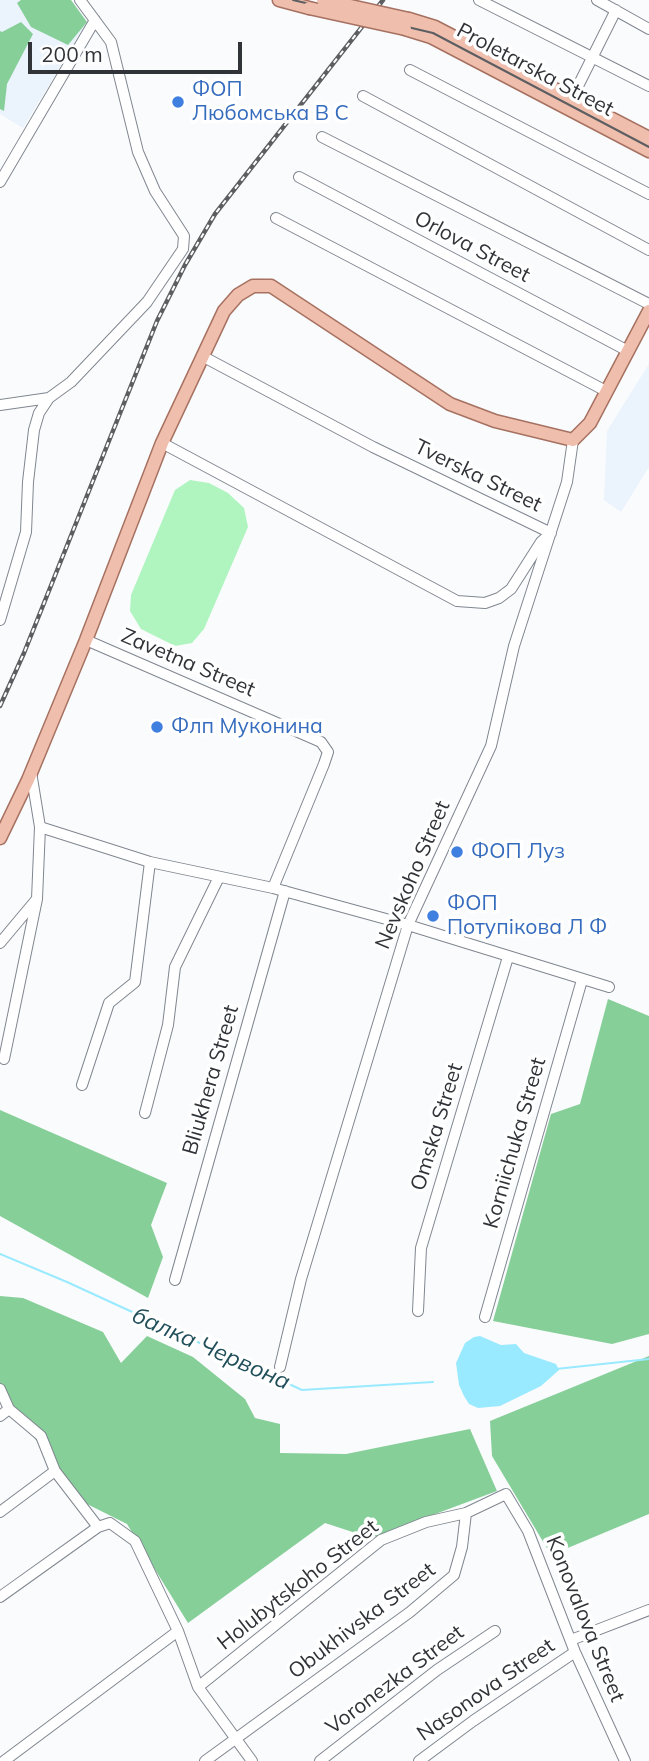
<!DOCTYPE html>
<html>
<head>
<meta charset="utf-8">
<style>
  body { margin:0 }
  #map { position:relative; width:649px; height:1761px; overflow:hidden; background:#fafbfd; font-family:Mulish,sans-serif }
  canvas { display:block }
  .scale { position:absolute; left:28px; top:42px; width:214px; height:32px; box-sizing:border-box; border:4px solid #303337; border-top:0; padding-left:9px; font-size:21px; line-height:24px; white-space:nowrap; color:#303337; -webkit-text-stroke:5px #fff; paint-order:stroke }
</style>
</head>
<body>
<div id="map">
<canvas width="649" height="1761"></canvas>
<div class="scale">200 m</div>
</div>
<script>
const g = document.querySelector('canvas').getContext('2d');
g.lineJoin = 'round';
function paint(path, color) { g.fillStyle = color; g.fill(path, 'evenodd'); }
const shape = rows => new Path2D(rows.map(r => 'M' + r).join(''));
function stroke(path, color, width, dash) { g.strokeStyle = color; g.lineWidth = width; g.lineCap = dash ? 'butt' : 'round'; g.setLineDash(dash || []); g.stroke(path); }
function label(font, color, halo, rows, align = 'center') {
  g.font = font + ' Mulish,sans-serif'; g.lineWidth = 7; g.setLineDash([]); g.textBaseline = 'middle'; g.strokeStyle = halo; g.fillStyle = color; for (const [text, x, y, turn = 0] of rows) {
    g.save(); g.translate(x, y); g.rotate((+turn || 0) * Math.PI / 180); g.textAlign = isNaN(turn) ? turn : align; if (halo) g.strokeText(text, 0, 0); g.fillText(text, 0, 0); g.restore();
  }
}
paint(shape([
  [0,0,70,0,85,25,23,128,0,114],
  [649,364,649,467,621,512,604,500,607,431]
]), '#ebf3fc');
paint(shape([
  [190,480,209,483,228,493,244,508,248,527,204,629,192,643,175,646,141,629,130,611,131,595,175,490]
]), '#b0f4c0');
paint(shape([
  [21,0,71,0,87,22,68,45,31,27,17,3],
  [21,22,33,34,7,84,4,111,0,109,0,31,2,32],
  [608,999,649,1016,649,1334,612,1344,493,1321,551,1114,580,1104],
  [0,1110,167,1183,151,1225,163,1257,148,1298,0,1216],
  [0,1296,23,1298,103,1332,121,1363,147,1336,193,1357,245,1399,255,1418,280,1424,280,1453,346,1454,470,1429,497,1491,371,1538,325,1523,188,1623,127,1524,85,1503,0,1394],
  [649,1356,649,1514,551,1555,492,1456,490,1421]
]), '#87cf99');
paint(shape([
  [480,1336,501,1345,516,1344,524,1353,556,1364,559,1370,541,1386,500,1406,478,1408,469,1404,464,1396,459,1385,456,1363,465,1343,474,1337]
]), '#99eaff');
stroke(shape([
  [0,1254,67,1282,302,1390,433,1382],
  [556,1369,649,1359]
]), '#99eaff', 2);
const minor = shape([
  [479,0,649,86],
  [597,0,649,29],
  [410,70,649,194],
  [363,96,649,250],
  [569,104,616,10],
  [322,137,649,304],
  [299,177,628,351],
  [0,182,95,20],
  [276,218,606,391],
  [0,405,49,398],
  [162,443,457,601,485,603,499,598,511,589,541,542,551,533,373,447,202,356],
  [0,620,26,532,28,482,34,430,39,413,49,398,71,382,147,302,183,249,184,236,155,191,138,152,111,42,80,0],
  [86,640,321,742,328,752,324,764,273,888],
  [31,772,40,827,150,862,273,888,408,925,609,987],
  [0,943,36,900],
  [4,1059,37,899,40,827],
  [82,1085,109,1003,135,982,150,862],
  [145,1113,168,1025,175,967,219,877],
  [175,1280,285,891],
  [418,1311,421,1248,508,957],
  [485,1317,582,980],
  [280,1367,301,1279,408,925,491,746,514,646,567,482,573,440],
  [0,1389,9,1409,41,1436,55,1471,98,1527,110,1523,135,1541,178,1631,198,1687,252,1761],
  [0,1416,9,1409],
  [0,1512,55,1471],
  [0,1597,98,1527],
  [571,1640,649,1610],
  [198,1687,381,1540,426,1522,466,1513],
  [4,1761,178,1631],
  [205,1761,410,1612,454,1575,462,1547,466,1513,506,1494,528,1531,575,1652,625,1761],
  [320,1761,437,1670,495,1631],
  [419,1761,473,1721,575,1652]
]);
const major = shape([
  [279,0,309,8],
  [409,19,435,27,649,138],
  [405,29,431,37,649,151],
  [0,838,28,780,86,640,162,443,224,311,238,295,253,286,271,286,450,404,495,421,573,440,590,423,649,311]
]);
stroke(minor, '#808790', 12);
stroke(major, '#a67161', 15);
stroke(minor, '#fff', 10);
stroke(major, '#efbead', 12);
stroke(shape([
  [293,0,433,33,649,147]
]), '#5c5e62', 2);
const rail = shape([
  [0,706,24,653,157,321,185,265,215,214,383,0]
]);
stroke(rail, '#5c5e62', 4.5);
stroke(rail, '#fff', 2, [5]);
const majorBridge = shape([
  [323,0,409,19],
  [309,8,405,29]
]);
stroke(majorBridge, '#a67161', 15, []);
stroke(majorBridge, '#efbead', 12);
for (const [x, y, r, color] of [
  [178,102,7,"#3f7fe0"],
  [157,727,7,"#3f7fe0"],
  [457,852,7,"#3f7fe0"],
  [433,916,7,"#3f7fe0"]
]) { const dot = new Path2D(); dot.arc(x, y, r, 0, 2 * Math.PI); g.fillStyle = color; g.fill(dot); stroke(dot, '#fff', 2.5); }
label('21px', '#303337', '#fff', [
  ["Proletarska Street",535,70,28],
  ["Orlova Street",472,247,28],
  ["Tverska Street",478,476,26],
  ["Zavetna Street",188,663,23],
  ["Nevskoho Street",413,875,-67],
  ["Bliukhera Street",211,1080,-74],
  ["Omska Street",437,1127,-73],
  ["Korniichuka Street",515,1143,-74],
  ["Holubytskoho Street",298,1585,-38],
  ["Konovalova Street",585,1619,68],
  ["Obukhivska Street",362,1621,-37],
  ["Voronezka Street",395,1680,-37],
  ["Nasonova Street",486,1690,-35]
]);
label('21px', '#366cbe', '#fff', [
  ["ФОП",192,90],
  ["Любомська В С",192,114],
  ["Флп Муконина",171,727],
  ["ФОП Луз",471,852],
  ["ФОП",447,904],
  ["Потупікова Л Ф",447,928]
], 'left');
label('italic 23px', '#204f5a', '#fff', [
  ["балка Червона",211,1349,24]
]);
</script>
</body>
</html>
